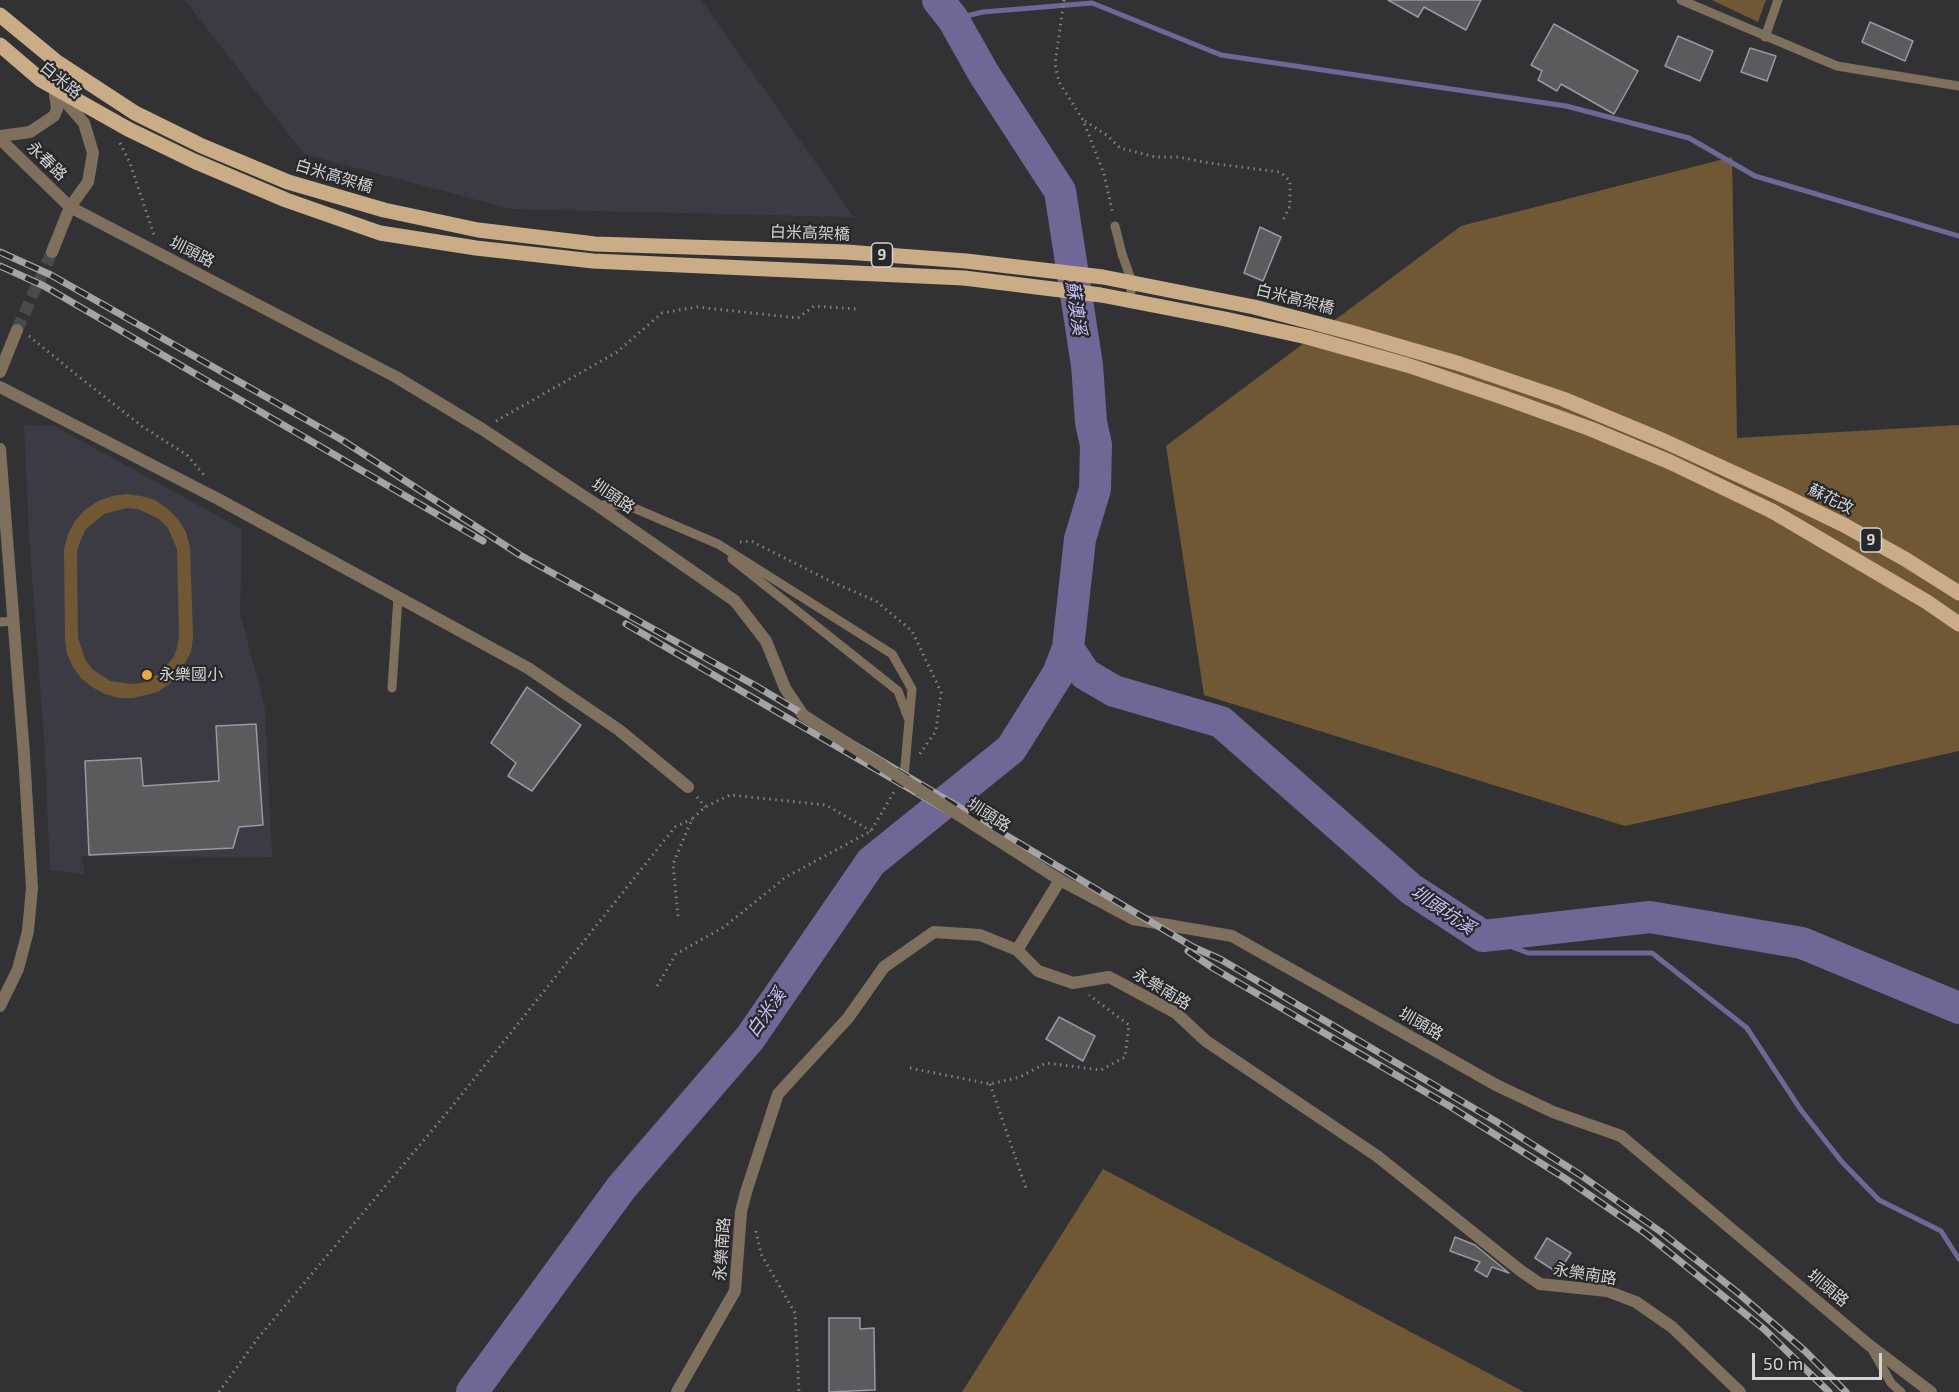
<!DOCTYPE html>
<html>
<head>
<meta charset="utf-8">
<style>
  body { margin:0 }
  #map { position:relative; width:1959px; height:1392px; overflow:hidden; background:#323235; font-family:"Exo 2",sans-serif }
  canvas { display:block }
  .scale { position:absolute; left:1752px; top:1353px; width:130px; height:27px; box-sizing:border-box; border:3px solid #d4d4d6; border-top:0; padding-left:8px; font-size:18px; line-height:21px; white-space:nowrap; color:#d4d4d6; -webkit-text-stroke:4px #28282b; paint-order:stroke }
</style>
</head>
<body>
<div id="map">
<canvas width="1959" height="1392"></canvas>
<div class="scale">50 m</div>
</div>
<script>
const g = document.querySelector('canvas').getContext('2d');
g.lineJoin = 'round';
function paint(path, color) { g.fillStyle = color; g.fill(path, 'evenodd'); }
const shape = rows => new Path2D(rows.map(r => 'M' + r).join(''));
function stroke(path, color, width, dash) { g.strokeStyle = color; g.lineWidth = width; g.lineCap = dash ? 'butt' : 'round'; g.setLineDash(dash || []); g.stroke(path); }
function label(font, color, halo, rows, align = 'center') {
  g.font = font + ' "Exo 2","Noto Sans TC",sans-serif'; g.lineWidth = 4.5; g.setLineDash([]); g.textBaseline = 'middle'; g.strokeStyle = halo; g.fillStyle = color; for (const [text, x, y, turn = 0] of rows) {
    g.save(); g.translate(x, y); g.rotate((+turn || 0) * Math.PI / 180); g.textAlign = isNaN(turn) ? turn : align; if (halo) g.strokeText(text, 0, 0); g.fillText(text, 0, 0); g.restore();
  }
}
paint(shape([
  [185,0,701,0,854,217,511,209,304,154],
  [24,425,54,426,242,529,240,613,265,709,272,857,81,856,85,874,50,870,45,753,29,535]
]), '#3c3b44');
paint(shape([
  [1712,0,1766,0,1758,22],
  [1732,157,1737,438,1959,425,1959,751,1625,826,1204,695,1166,446,1461,226],
  [127,494,141,496,155,500,168,509,178,519,186,532,190,547,193,637,191,652,178,675,169,684,158,692,133,698,119,698,105,694,92,687,81,678,73,667,67,654,65,639,64,549,68,534,75,521,85,510,98,501,112,496],
  [127,508,138,509,159,519,168,528,177,549,179,636,177,648,173,658,160,673,142,683,132,684,110,681,92,669,85,659,78,638,77,551,81,539,86,529,104,514],
  [1103,1169,1524,1392,962,1392]
]), '#715835');
stroke(shape([
  [953,19,983,12,1092,3,1221,55,1566,106,1689,138,1755,176,1959,236],
  [1483,936,1528,953,1652,953,1747,1028,1801,1110,1842,1162,1879,1200,1941,1231,1959,1259]
]), '#706796', 5);
stroke(shape([
  [1068,648,1085,674,1114,691,1221,722,1411,889,1483,936,1650,917,1802,943,1959,1008],
  [472,1392,621,1188,750,1038,871,862,1011,749,1058,674,1068,648,1080,539,1095,489,1096,445,1091,422,1087,365,1060,191,984,74,953,19,938,0]
]), '#706796', 32);
const building = shape([
  [1388,0,1481,0,1466,30,1424,7,1418,17,1388,0],
  [1870,22,1913,41,1905,61,1862,42,1870,22],
  [1554,24,1638,71,1614,114,1561,84,1557,91,1538,80,1542,71,1531,65,1554,24],
  [1678,36,1713,51,1700,81,1665,66,1678,36],
  [1750,48,1776,56,1767,81,1741,72,1750,48],
  [1260,227,1281,237,1263,281,1244,273,1260,227],
  [527,687,581,725,532,791,508,776,516,763,491,743,527,687],
  [256,724,263,825,239,827,233,848,89,855,85,761,141,758,143,786,219,781,216,726,256,724],
  [1059,1017,1095,1036,1083,1061,1046,1039,1059,1017],
  [1455,1237,1475,1245,1509,1273,1492,1267,1487,1277,1475,1270,1480,1262,1450,1251,1455,1237],
  [1547,1238,1571,1253,1558,1273,1535,1258,1547,1238],
  [829,1318,860,1318,860,1329,874,1328,875,1390,829,1392,829,1318]
]);
paint(building, '#5b5a5d');
stroke(building, '#9a999d', 1.5);
stroke(shape([
  [17,330,52,252]
]), '#4a4a4d', 12, [12, 6]);
stroke(shape([
  [1064,0,1055,64,1059,82,1083,120,1104,174,1113,215],
  [1085,121,1108,136,1120,148,1155,157,1179,157,1209,163,1280,172,1290,181,1290,206,1283,220],
  [120,143,130,163,154,235],
  [29,336,83,380,143,427,187,455,204,475],
  [496,421,617,352,662,313,697,307,798,318,814,306,856,309],
  [740,542,751,541,832,582,876,601,912,631,941,692,936,731,919,755],
  [697,797,705,807],
  [678,916,673,864,692,819,705,807,730,795,826,805,871,831],
  [657,986,676,954,724,927,786,877,871,831,895,790],
  [910,1068,990,1084,1020,1077,1046,1063,1101,1070,1125,1057,1129,1025,1089,995],
  [990,1084,1026,1188],
  [756,1231,761,1254,795,1313,799,1392],
  [219,1392,258,1338,450,1109,675,827,692,819]
]), '#828284', 3, [1.5, 4.5]);
stroke(shape([
  [1681,0,1837,66,1959,86],
  [1765,37,1778,0],
  [1115,226,1122,254,1132,282,1130,300],
  [597,505,627,505,718,544,892,654,912,689,904,777],
  [732,559,898,691,908,718],
  [0,622,14,621],
  [392,688,398,597],
  [1872,1349,1891,1383,1901,1392]
]), '#7f705e', 9);
stroke(shape([
  [55,94,64,100,84,123,93,153,88,182,70,207,396,377,482,429,597,505,735,601,766,641,785,688,803,715],
  [0,136,30,132,54,116,57,109,55,95],
  [0,387,220,500,528,668,619,730,688,787],
  [1017,950,1060,880,1133,919,1232,936,1496,1085,1553,1112,1621,1136,1869,1345,1931,1392],
  [677,1392,735,1291,741,1212,746,1192,778,1094,848,1018,884,967,934,932,980,935,1017,950,1038,971,1073,983,1109,977,1176,1013,1206,1041,1377,1156,1521,1271,1540,1284,1607,1291,1636,1302,1672,1327,1740,1392]
]), '#7f705e', 12);
stroke(shape([
  [0,139,70,207,52,252],
  [0,372,17,330],
  [0,449,24,755,32,888,28,931,18,969,0,1006]
]), '#7f705e', 12);
stroke(shape([
  [1780,494,1844,525,1905,559,1959,593],
  [1772,511,1927,602,1959,624]
]), '#caad87', 15);
const rail = shape([
  [0,252,51,275,342,440,520,555,756,686,1193,947,1220,959,1497,1122,1579,1174,1661,1232,1737,1292,1805,1351,1846,1392],
  [0,266,44,286,483,541],
  [626,624,984,832],
  [1188,951,1213,968,1451,1107,1563,1177,1645,1233,1764,1329,1829,1392]
]);
stroke(rail, '#a4a4a6', 7);
stroke(rail, '#28282b', 4.5, [14]);
stroke(shape([
  [803,715,1060,880]
]), '#7f705e', 12);
stroke(shape([
  [0,15,57,62,135,113,202,146,288,182,384,210,478,230,595,244,846,252,966,261,1103,277,1254,307,1350,332,1460,364,1563,399,1664,441,1780,494],
  [0,45,41,80,128,129,194,161,286,200,380,233,476,248,593,261,964,278,1101,295,1225,319,1307,337,1407,365,1505,398,1591,429,1670,462,1772,511]
]), '#caad87', 15);
for (const [x, y, r, color] of [
  [147,675,6,"#eda83c"]
]) { const dot = new Path2D(); dot.arc(x, y, r, 0, 2 * Math.PI); g.fillStyle = color; g.fill(dot); stroke(dot, '#28282b', 2); }
for (const [x, y, w] of [
  [882,255,21],
  [1871,540,21]
]) { const box = new Path2D(); box.roundRect(x - w / 2, y - 12, w, 24, 4.5); g.fillStyle = '#28282b'; g.fill(box); stroke(box, '#d4d4d6', 1.5); }
label('bold 15px', '#d4d4d6', null, [
  ["9",882,255],
  ["9",1871,540]
]);
label('16px', '#d4d4d6', '#28282b', [
  ["白米路",61,80,39],
  ["永春路",47,161,44],
  ["白米高架橋",334,176,17],
  ["白米高架橋",810,233,2],
  ["圳頭路",192,252,27],
  ["白米高架橋",1295,299,14],
  ["圳頭路",613,496,34],
  ["蘇花改",1831,499,26],
  ["圳頭路",989,815,33],
  ["永樂南路",1162,989,31],
  ["圳頭路",1421,1024,30],
  ["永樂南路",722,1249,-86],
  ["永樂南路",1585,1274,9],
  ["圳頭路",1828,1288,40]
]);
label('16px', '#d4d4d6', '#28282b', [
  ["永樂國小",159,675]
], 'left');
label('italic 18px', '#ccc1fc', '#28282b', [
  ["蘇澳溪",1076,308,82],
  ["圳頭坑溪",1443,910,34],
  ["白米溪",766,1013,-55]
]);
</script>
</body>
</html>
